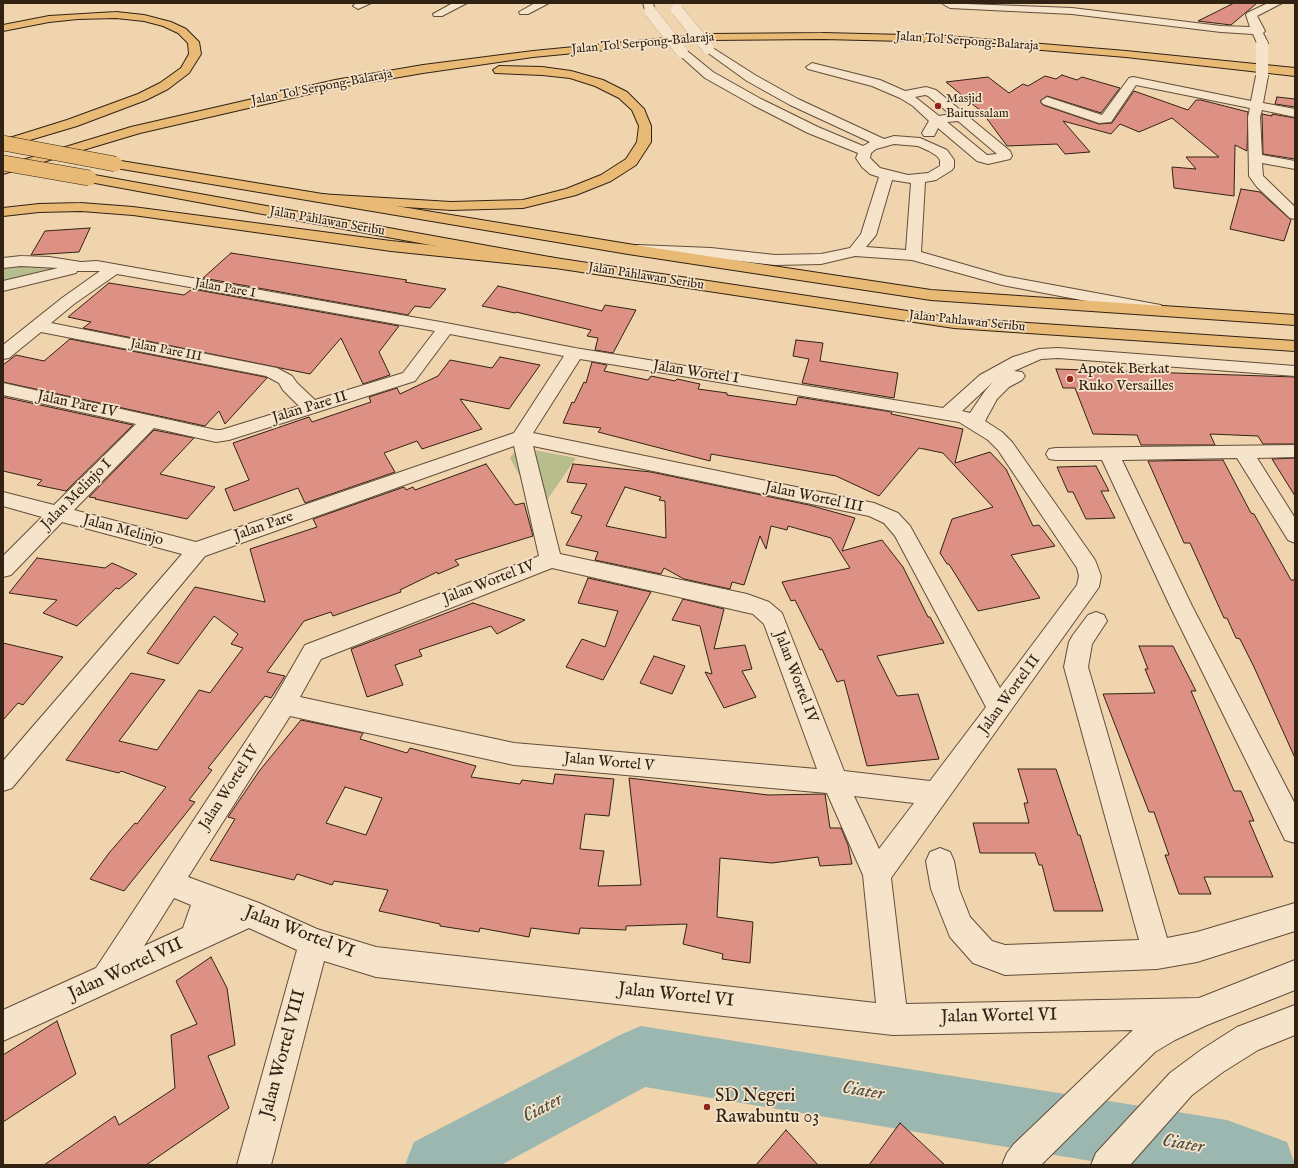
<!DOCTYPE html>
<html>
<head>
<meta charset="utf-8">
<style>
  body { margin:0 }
  #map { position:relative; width:1298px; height:1168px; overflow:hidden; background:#f0d4ad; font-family:"IM FELL English",serif }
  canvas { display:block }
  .frame { position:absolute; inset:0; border:4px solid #322213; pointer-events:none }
</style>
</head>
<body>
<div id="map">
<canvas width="1298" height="1168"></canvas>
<div class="frame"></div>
</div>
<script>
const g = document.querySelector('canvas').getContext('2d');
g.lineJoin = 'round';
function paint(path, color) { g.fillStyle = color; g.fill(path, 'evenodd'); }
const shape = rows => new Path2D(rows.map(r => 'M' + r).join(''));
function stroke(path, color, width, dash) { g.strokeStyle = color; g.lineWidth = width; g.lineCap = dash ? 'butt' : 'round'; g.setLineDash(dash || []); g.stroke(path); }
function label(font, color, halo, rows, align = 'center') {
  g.font = font + ' "IM FELL English",serif'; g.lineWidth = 3.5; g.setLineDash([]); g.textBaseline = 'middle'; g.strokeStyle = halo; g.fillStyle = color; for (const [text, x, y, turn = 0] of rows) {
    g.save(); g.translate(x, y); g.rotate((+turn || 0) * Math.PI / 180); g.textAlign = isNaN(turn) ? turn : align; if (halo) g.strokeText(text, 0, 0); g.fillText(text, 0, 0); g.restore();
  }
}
paint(shape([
  [18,263,60,267,3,281,3,266],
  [518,447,576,458,545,503,535,504,510,458]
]), '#b7bd8c');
paint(shape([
  [641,1026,1227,1120,1287,1142,1295,1165,1115,1165,645,1087,501,1165,405,1165,414,1142,620,1035,641,1026]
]), '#9bb7af');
const building = shape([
  [1234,3,1257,3,1231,25,1198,21,1234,3],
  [1062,75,1077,80,1082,77,1120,88,1101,113,1047,96,1040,101,1043,105,1099,124,1112,123,1134,91,1188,110,1196,100,1201,100,1248,112,1247,151,1235,145,1234,196,1174,188,1172,167,1196,169,1186,157,1219,157,1172,118,1139,132,1120,124,1111,134,1063,121,1090,152,1065,154,1057,144,1007,146,982,112,946,82,988,77,1009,93,1023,84,1028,86,1045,76,1056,79,1062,75],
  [1277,97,1295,99,1295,107,1275,104,1277,97],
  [1262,114,1272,116,1272,114,1295,118,1295,159,1263,154,1262,114],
  [1241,189,1260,192,1291,220,1284,241,1230,229,1241,189],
  [90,228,79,252,31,255,45,231,90,228],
  [231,253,407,280,405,282,446,289,430,308,415,306,408,315,203,278,231,253],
  [109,283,184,295,192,289,399,326,379,352,390,375,363,384,341,338,310,374,83,328,91,322,68,317,109,283],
  [498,286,602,311,605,305,636,310,613,353,595,350,598,338,587,336,591,330,516,312,515,313,482,306,498,286],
  [70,339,265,377,267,378,225,424,219,411,205,426,3,382,3,365,16,355,44,361,70,339],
  [796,340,823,343,820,361,898,373,894,398,802,383,809,359,793,356,796,340],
  [500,357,540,365,509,409,460,399,482,429,422,449,417,441,384,453,395,472,305,503,298,488,234,511,225,489,249,480,233,443,309,417,312,422,371,402,369,397,397,388,400,394,438,376,450,360,492,368,500,357],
  [592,362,607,365,604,371,648,380,651,376,675,381,677,379,700,384,698,389,727,393,727,395,796,405,798,397,892,412,891,414,963,429,955,463,990,452,1006,469,1033,526,1039,525,1055,546,1011,555,1040,598,978,611,949,564,947,564,940,553,952,519,993,507,943,453,919,448,879,496,836,476,711,454,710,461,598,432,601,428,563,423,572,402,574,403,584,382,586,383,592,362],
  [1056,369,1295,377,1295,444,1263,444,1258,436,1210,434,1215,445,1141,445,1137,435,1093,434,1075,388,1063,388,1056,369],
  [3,397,133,425,66,491,37,485,42,480,3,471,3,397],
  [154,430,194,438,160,474,215,487,187,519,95,499,96,498,89,497,154,430],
  [1295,458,1295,496,1272,459,1295,458],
  [1223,460,1251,513,1254,514,1291,580,1295,580,1295,758,1254,667,1240,639,1236,638,1227,618,1224,618,1190,543,1184,543,1148,461,1223,460],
  [486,464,515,505,524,503,533,536,455,560,459,565,438,574,437,572,400,590,401,592,333,616,331,612,304,621,267,672,285,676,271,698,265,696,208,768,212,770,189,800,195,802,124,891,90,879,109,853,135,823,137,824,166,787,121,771,119,773,66,760,131,673,165,680,119,741,157,750,199,690,210,693,243,648,231,644,238,634,214,616,178,664,147,653,195,587,265,602,250,549,317,527,313,519,404,487,406,490,413,487,415,490,486,464],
  [573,464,651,472,809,505,855,518,842,551,882,540,903,567,928,617,930,617,944,643,877,656,897,696,918,694,939,759,867,766,844,680,837,682,822,649,820,650,795,600,791,601,782,582,850,568,831,538,788,526,787,530,771,526,766,549,760,536,744,585,732,582,730,589,684,579,664,568,661,574,595,560,598,552,566,545,582,516,571,513,587,484,567,482,573,464],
  [625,487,661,497,659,500,665,501,666,538,606,526,625,487],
  [1096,466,1109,491,1101,491,1115,518,1086,519,1073,492,1068,492,1057,467,1096,466],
  [37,558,105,568,112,563,137,574,119,589,116,588,77,626,43,613,57,600,9,593,37,558],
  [588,578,651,592,603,680,566,667,582,639,605,647,618,611,578,603,588,578],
  [683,599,724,609,714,649,745,645,752,669,742,671,756,697,724,708,705,672,712,674,700,626,672,620,683,599],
  [473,603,525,620,497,634,491,626,419,650,422,656,395,665,403,685,367,697,351,649,473,603],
  [3,643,63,657,23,705,18,703,3,720,3,643],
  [1139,646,1173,646,1196,691,1191,691,1234,791,1241,791,1254,821,1249,821,1273,877,1204,877,1211,894,1179,894,1165,855,1169,855,1154,812,1149,812,1103,694,1155,693,1145,669,1148,669,1139,646],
  [654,656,685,666,672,694,640,683,654,656],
  [301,720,363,733,360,739,407,753,410,748,476,766,471,777,520,784,522,780,553,784,555,774,614,779,609,816,585,814,580,849,604,851,598,886,641,885,629,778,768,795,825,794,830,828,841,828,848,845,852,864,820,866,818,857,772,863,720,858,717,917,753,922,750,963,722,959,723,954,683,944,687,924,626,926,626,930,580,928,579,934,531,928,529,937,480,928,479,932,440,926,440,924,379,911,388,890,334,881,332,885,297,874,294,880,210,860,235,819,228,817,260,770,301,720],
  [345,787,382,798,366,835,326,823,345,787],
  [1018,769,1056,769,1078,835,1080,835,1103,911,1054,911,1042,865,1039,865,1035,853,980,853,973,823,1029,823,1024,803,1028,803,1018,769],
  [211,957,227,988,235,1045,208,1056,229,1108,146,1165,44,1165,115,1116,119,1125,175,1088,171,1035,197,1024,176,981,211,957],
  [57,1021,76,1074,3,1122,3,1055,57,1021],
  [900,1123,945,1165,869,1165,900,1123],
  [786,1130,818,1165,756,1165,786,1130]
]);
paint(building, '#dd9185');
stroke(building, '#322213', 1);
const minor = shape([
  [356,3,371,3,358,9,353,6,356,3],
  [453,3,467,3,442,16,434,16,433,14,453,3],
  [535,3,549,3,528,14,520,14,519,12,535,3],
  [643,3,653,3,655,11,654,13,646,13,643,3],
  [941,3,1072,8,1221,26,1250,27,1246,15,1247,13,1268,3,1282,3,1257,16,1265,31,1263,33,1268,43,1262,46,1258,45,1253,34,1221,32,1072,14,950,8,941,3],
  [708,45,755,75,798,99,884,139,894,136,920,138,947,150,954,160,954,167,952,170,936,180,925,182,921,252,1004,276,1155,304,1161,305,1163,309,1161,313,1155,314,1002,285,912,260,855,256,821,264,775,265,711,258,633,253,630,250,633,247,638,245,711,248,775,255,821,254,850,248,861,234,879,177,870,174,862,167,856,158,858,153,808,133,753,105,705,78,676,52,682,49,686,50,713,72,761,99,818,127,863,146,870,142,790,105,747,81,704,50,702,48,708,45],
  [894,144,918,146,929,151,937,156,940,160,940,166,928,173,908,175,880,168,870,158,871,153,876,149,894,144],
  [892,180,911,183,906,250,866,247,876,235,892,180],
  [812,63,880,80,905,91,926,87,936,90,1010,151,1012,156,1010,159,988,164,977,161,938,128,934,136,924,136,922,133,929,121,913,106,900,98,872,86,808,69,806,67,812,63],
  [925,95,928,96,950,114,939,116,915,97,925,95],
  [958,121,997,154,987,155,947,122,958,121],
  [1262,72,1268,76,1263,103,1295,109,1295,117,1262,110,1260,117,1262,155,1295,161,1295,169,1262,163,1263,176,1295,207,1295,219,1290,218,1257,187,1249,176,1248,117,1250,108,1136,85,1111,122,1099,123,1043,104,1041,101,1047,97,1102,115,1129,78,1133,77,1251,101,1256,76,1262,72],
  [21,256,49,257,81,262,97,261,446,323,575,348,943,408,980,375,1013,357,1039,349,1058,348,1295,366,1295,376,1058,358,1041,359,1014,371,1022,372,1025,376,1022,380,1009,387,997,399,985,421,1002,432,1012,442,1095,560,1101,576,1099,587,891,878,906,1004,1199,998,1295,960,1295,990,1207,1025,1175,1040,1155,1052,1041,1165,1002,1165,1007,1153,1014,1144,1133,1030,893,1035,376,977,324,961,271,1165,237,1165,297,950,249,928,3,1041,3,1010,96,968,275,697,305,645,539,556,514,446,205,556,12,788,3,791,3,761,182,554,62,522,11,575,3,577,3,556,42,517,3,506,3,492,54,505,136,424,3,395,3,383,216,430,221,430,299,406,283,390,279,383,266,376,41,332,9,358,3,359,3,345,62,298,100,271,77,271,76,273,3,291,3,281,58,268,21,266,3,268,3,258,21,256],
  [117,274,435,331,403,373,315,400,297,383,292,376,277,368,51,323,74,304,117,274],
  [450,334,564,356,514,433,196,542,74,510,154,428,216,442,229,440,415,381,450,334],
  [580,359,959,422,988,440,998,450,1077,568,1079,576,1077,585,1000,688,910,526,898,513,874,503,533,433,580,359],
  [993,382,985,391,970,413,962,411,993,382],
  [533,446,869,516,884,523,895,536,986,707,930,781,844,771,782,613,769,602,747,594,560,554,533,446],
  [552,568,753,614,764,624,817,769,514,743,300,697,321,659,552,568],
  [290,716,514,765,827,793,863,875,876,1003,376,947,317,929,259,903,188,877,290,716],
  [854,796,914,803,879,849,854,796],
  [174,898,191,905,183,928,144,946,174,898],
  [1295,445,1295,457,1257,458,1295,518,1295,543,1288,540,1237,458,1122,460,1192,606,1295,804,1295,843,1285,840,1170,606,1102,460,1056,460,1049,459,1046,454,1049,449,1056,448,1295,445],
  [1096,612,1104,615,1107,621,1092,644,1088,667,1167,938,1197,932,1295,903,1295,931,1197,962,1157,969,1005,975,973,963,950,937,931,889,926,861,930,852,940,848,950,852,954,861,959,889,970,917,992,941,1005,945,1139,940,1064,667,1069,642,1073,635,1088,615,1096,612],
  [1295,1005,1295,1035,1258,1050,1223,1072,1192,1095,1130,1165,1091,1165,1096,1153,1170,1073,1201,1050,1237,1027,1295,1005]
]);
const major = shape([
  [115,160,628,244,931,290,1295,315,1295,325,931,300,628,254,110,167,108,164,110,161,115,160],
  [89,174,555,258,954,318,1295,341,1295,351,954,328,555,268,84,181,82,178,84,175,89,174]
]);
const highway = shape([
  [116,12,144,15,171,22,186,29,199,42,201,54,189,73,168,89,146,100,77,126,3,148,3,140,67,120,138,94,160,83,181,68,189,54,188,43,178,33,163,26,144,21,116,18,78,19,49,22,3,31,3,25,49,16,116,12],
  [823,33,946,36,1126,51,1295,68,1295,76,1126,57,946,42,823,39,709,40,533,57,423,73,335,88,140,133,3,174,3,166,131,127,335,80,423,65,533,51,709,34,823,33],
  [499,66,542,67,571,71,603,80,627,92,644,109,651,126,651,142,636,165,611,181,576,195,523,208,451,210,314,201,312,198,314,195,319,194,451,202,523,200,566,189,601,175,626,159,637,142,639,126,632,110,619,98,595,86,570,78,542,75,495,73,493,70,499,66],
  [81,203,133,207,391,241,555,258,561,260,563,263,561,266,555,268,391,251,133,215,81,211,39,212,3,216,3,208,39,204,81,203]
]);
stroke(minor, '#624e3a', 2);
stroke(major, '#322213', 2);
stroke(highway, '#322213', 2);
paint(minor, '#f5e3ca');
paint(major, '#e8ba76');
paint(highway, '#e8ba76');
const minorBridge = shape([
  [677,10,708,48],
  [650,11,682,52],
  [1262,44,1262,76]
]);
const majorBridge = shape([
  [3,143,115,164],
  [3,163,89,178]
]);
stroke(minorBridge, '#624e3a', 12, []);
stroke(majorBridge, '#322213', 16, []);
stroke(minorBridge, '#f5e3ca', 12);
stroke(majorBridge, '#e8ba76', 15);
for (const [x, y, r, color] of [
  [938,106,4,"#8f2418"],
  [1070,379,4,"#8f2418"],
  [707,1107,4,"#8f2418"]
]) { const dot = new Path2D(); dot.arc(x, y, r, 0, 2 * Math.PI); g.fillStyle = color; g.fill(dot); stroke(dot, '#f5e3ca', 1.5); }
label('13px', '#322213', '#f5e3ca', [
  ["Jalan Tol Serpong–Balaraja",967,42,4],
  ["Jalan Tol Serpong–Balaraja",643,44,-5],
  ["Jalan Tol Serpong–Balaraja",322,88,-11],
  ["Jalan Pahlawan Seribu",327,222,10],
  ["Jalan Pahlawan Seribu",646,277,9],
  ["Jalan Pare I",225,289,10],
  ["Jalan Pahlawan Seribu",967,322,6],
  ["Jalan Pare III",166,351,11]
]);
label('13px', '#322213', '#f5e3ca', [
  ["Masjid",946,99],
  ["Baitussalam",946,114]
], 'left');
label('15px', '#322213', '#f5e3ca', [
  ["Apotek Berkat",1078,370],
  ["Ruko Versailles",1078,387]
], 'left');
label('15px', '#322213', '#f5e3ca', [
  ["Jalan Wortel I",696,373,9],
  ["Jalan Pare IV",77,405,12],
  ["Jalan Pare II",310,408,-17],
  ["Jalan Melinjo I",77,495,-45],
  ["Jalan Wortel III",814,498,12],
  ["Jalan Pare",264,527,-19],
  ["Jalan Melinjo",123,531,15],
  ["Jalan Wortel IV",489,583,-21],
  ["Jalan Wortel IV",795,677,69],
  ["Jalan Wortel II",1010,695,-54],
  ["Jalan Wortel V",609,763,5],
  ["Jalan Wortel IV",230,788,-57]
]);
label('18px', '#322213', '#f5e3ca', [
  ["Jalan Wortel VI",299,933,21],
  ["Jalan Wortel VII",126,970,-25],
  ["Jalan Wortel VI",676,996,6],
  ["Jalan Wortel VI",999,1017,-1],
  ["Jalan Wortel VIII",284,1054,-75]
]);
label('18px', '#322213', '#f5e3ca', [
  ["SD Negeri",715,1097],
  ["Rawabuntu 03",715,1118]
], 'left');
label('italic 19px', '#524f42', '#f5e3ca', [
  ["Ciater",863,1092,9],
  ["Ciater",543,1109,-28],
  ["Ciater",1183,1145,9]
]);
</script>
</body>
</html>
